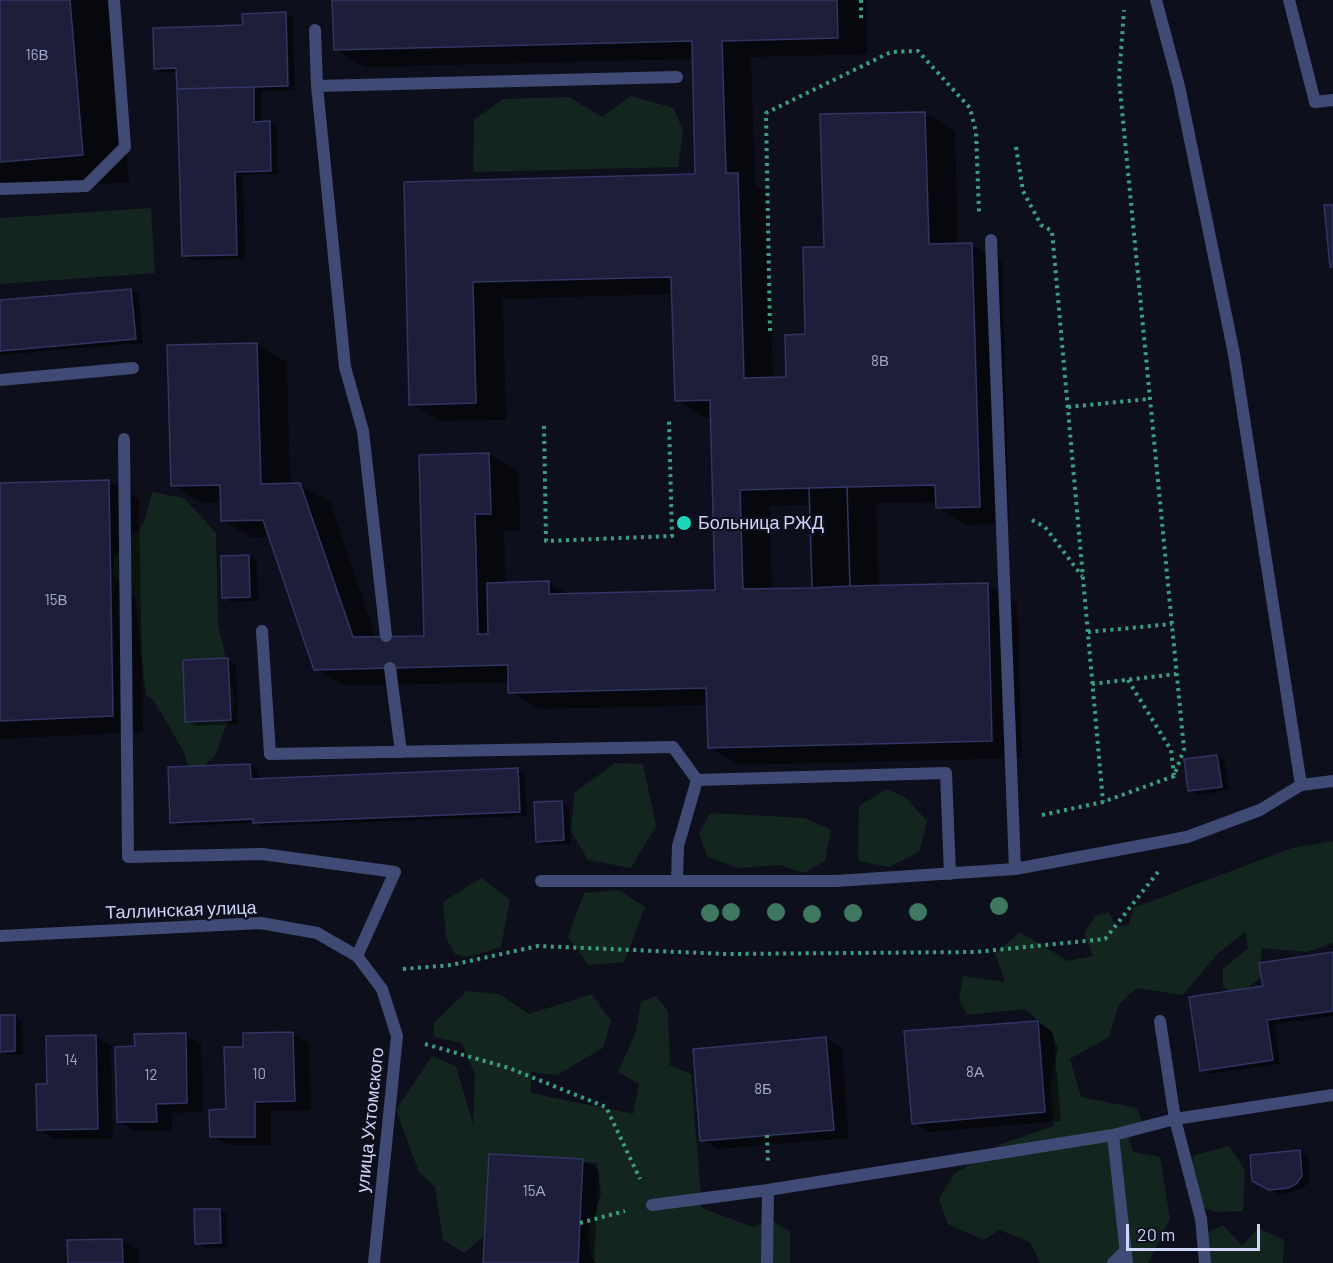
<!DOCTYPE html>
<html>
<head>
<meta charset="utf-8">
<style>
  body { margin:0 }
  #map { position:relative; width:1333px; height:1263px; overflow:hidden; background:#0e0f1c; font-family:Barlow,sans-serif }
  canvas { display:block }
  .scale { position:absolute; left:1126px; top:1224px; width:134px; height:27px; box-sizing:border-box; border:3px solid #cfd5f9; border-top:0; padding-left:8px; font-size:18px; line-height:21px; white-space:nowrap; color:#cfd5f9; -webkit-text-stroke:4px #0e0f1c; paint-order:stroke }
</style>
</head>
<body>
<div id="map">
<canvas width="1333" height="1263"></canvas>
<div class="scale">20 m</div>
</div>
<script>
const g = document.querySelector('canvas').getContext('2d');
g.lineJoin = 'round';
function paint(path, color) { g.fillStyle = color; g.fill(path, 'evenodd'); }
const shape = rows => new Path2D(rows.map(r => 'M' + r).join(''));
function stroke(path, color, width, dash) { g.strokeStyle = color; g.lineWidth = width; g.lineCap = dash ? 'butt' : 'round'; g.setLineDash(dash || []); g.stroke(path); }
function label(font, color, halo, rows, align = 'center') {
  g.font = font + ' Barlow,sans-serif'; g.lineWidth = 4.5; g.setLineDash([]); g.textBaseline = 'middle'; g.strokeStyle = halo; g.fillStyle = color; for (const [text, x, y, turn = 0] of rows) {
    g.save(); g.translate(x, y); g.rotate((+turn || 0) * Math.PI / 180); g.textAlign = isNaN(turn) ? turn : align; if (halo) g.strokeText(text, 0, 0); g.fillText(text, 0, 0); g.restore();
  }
}
paint(shape([
  [631,96,674,108,683,131,678,167,473,172,474,120,503,99,569,97,602,117],
  [151,208,155,273,0,284,0,218],
  [152,492,184,498,216,533,218,623,235,701,215,756,192,776,183,750,154,701,146,695,135,596,113,576,114,557,144,523],
  [615,763,643,764,656,826,631,868,588,860,571,831,574,793],
  [887,789,906,798,927,821,919,852,889,867,858,861,859,806],
  [710,813,805,818,831,830,825,861,804,873,780,865,737,868,707,856,699,834],
  [1333,841,1333,943,1307,952,1261,948,1262,977,1237,995,1223,987,1223,969,1248,948,1245,932,1218,953,1183,995,1137,988,1119,1004,1109,1037,1070,1059,1081,1097,1137,1108,1144,1126,1129,1139,1133,1152,1160,1157,1170,1219,1148,1263,1040,1263,1030,1242,999,1230,984,1240,948,1224,939,1199,954,1174,1001,1144,1054,1126,1050,1085,1058,1048,1051,1032,1025,1009,967,1015,959,999,963,976,1005,982,995,953,1020,932,1068,961,1093,956,1084,933,1096,915,1109,912,1116,927,1129,925,1133,908,1292,848],
  [481,878,510,900,501,947,468,957,455,954,446,938,443,902],
  [619,890,645,907,624,962,589,965,568,937,584,893],
  [467,991,499,994,529,1014,592,994,611,1021,603,1048,557,1075,531,1072,531,1093,633,1114,639,1084,618,1072,636,1031,641,1002,656,996,668,1011,670,1065,691,1074,702,1208,753,1227,770,1219,790,1232,790,1263,597,1263,592,1258,587,1236,601,1194,597,1163,519,1159,493,1228,464,1253,443,1240,435,1187,419,1172,396,1110,432,1056,456,1066,473,1124,475,1075,462,1043,434,1037,434,1023],
  [1229,1146,1245,1170,1243,1211,1216,1212,1194,1205,1187,1172,1195,1155],
  [1223,1225,1242,1246,1258,1228,1284,1240,1283,1263,1203,1263,1206,1234]
]), '#12251f');
paint(shape([
  [0,0,115,0,129,182,18,191,0,180],
  [334,0,866,0,867,54,751,57,755,185,767,192,773,379,787,379,806,336,825,248,925,113,955,131,958,245,972,245,1002,262,1009,524,967,525,937,507,937,502,876,503,879,587,987,584,1017,602,1022,758,739,765,709,747,708,705,540,709,510,692,509,682,346,686,316,669,270,537,252,538,222,520,222,502,203,503,173,485,257,345,287,362,290,485,299,484,330,502,376,638,425,637,489,454,519,472,520,531,504,531,506,584,549,583,570,595,717,591,712,418,706,418,676,400,673,294,503,299,506,420,441,421,411,404,405,183,697,176,694,59,365,67,335,50],
  [724,157,727,157,728,181,725,181],
  [811,505,813,589,772,590,770,506],
  [285,14,293,18,295,90,261,91,262,123,269,123,277,127,278,174,243,175,245,259,191,260,183,255,178,72,163,73,155,68,245,27],
  [131,290,139,295,143,343,0,355,0,301],
  [109,481,139,499,143,732,0,739,0,485],
  [249,557,257,561,258,601,231,602,224,597],
  [228,660,236,664,238,724,195,726,187,721,184,661],
  [1217,756,1225,761,1229,790,1197,795,1190,790],
  [250,765,258,770,258,780,517,769,525,774,527,816,262,826,256,823,179,826,171,822],
  [562,803,569,807,571,844,545,845,538,841],
  [1333,954,1333,1016,1275,1024,1280,1064,1209,1074,1201,1070,1264,988],
  [14,1016,22,1021,23,1055,9,1055,2,1051],
  [1037,1022,1053,1032,1061,1121,929,1132,913,1123],
  [293,1033,309,1043,311,1110,271,1111,271,1145,228,1145,211,1136,227,1111,245,1048],
  [185,1035,201,1044,203,1112,172,1113,172,1130,134,1131,118,1121,136,1048],
  [95,1036,111,1046,113,1138,55,1139,39,1130,48,1085],
  [826,1039,842,1048,849,1138,717,1149,701,1140],
  [1300,1152,1308,1156,1310,1181,1304,1187,1287,1194,1278,1194,1254,1180],
  [583,1161,599,1170,594,1263,485,1263],
  [220,1210,227,1215,228,1247,205,1248,197,1243],
  [122,1240,138,1249,138,1263,69,1263]
]), '#0007');
const building = shape([
  [0,0,70,0,83,155,0,162,0,0],
  [332,0,837,0,838,38,722,41,726,173,738,173,744,378,786,377,785,335,805,334,803,247,824,247,820,114,925,112,929,244,972,243,980,507,936,508,935,485,847,487,850,586,988,583,992,741,708,748,706,688,508,693,508,665,314,670,263,520,221,521,220,485,171,486,167,345,257,343,261,484,300,483,353,637,424,636,419,455,489,453,491,514,475,514,478,634,488,634,487,583,549,581,549,594,715,590,710,400,675,401,671,277,473,282,476,403,409,405,404,182,695,174,692,41,334,50,332,0],
  [809,488,812,588,743,589,740,490,809,488],
  [286,12,288,86,177,89,176,68,154,69,153,28,243,25,242,14,286,12],
  [254,87,254,122,270,121,271,171,235,172,237,255,182,256,177,89,254,87],
  [1324,205,1333,205,1333,267,1330,267,1324,205],
  [131,289,136,339,0,351,0,300,131,289],
  [109,480,113,716,0,721,0,483,109,480],
  [847,487,850,586,812,588,809,488,847,487],
  [249,555,250,597,222,598,221,556,249,555],
  [228,658,231,720,185,722,183,660,228,658],
  [1217,755,1222,787,1188,791,1184,759,1217,755],
  [250,764,251,779,518,768,520,812,253,823,253,819,170,823,168,767,250,764],
  [562,801,564,840,536,842,534,802,562,801],
  [1333,952,1333,1011,1267,1020,1273,1060,1200,1071,1189,997,1263,986,1259,963,1333,952],
  [0,1015,15,1015,15,1051,0,1052,0,1015],
  [1038,1021,1045,1112,912,1124,904,1031,1038,1021],
  [293,1032,295,1101,255,1102,255,1137,210,1137,209,1110,226,1109,224,1047,243,1047,243,1033,293,1032],
  [186,1033,187,1103,156,1104,157,1122,117,1122,115,1047,135,1046,134,1034,186,1033],
  [96,1035,98,1129,37,1130,36,1084,47,1084,46,1036,96,1035],
  [826,1037,834,1130,700,1141,693,1049,826,1037],
  [1300,1150,1302,1176,1296,1184,1288,1188,1269,1190,1252,1181,1250,1155,1300,1150],
  [489,1154,583,1159,578,1263,483,1263,489,1154],
  [194,1209,220,1209,221,1243,195,1244,194,1209],
  [122,1239,123,1263,68,1263,67,1240,122,1239]
]);
paint(building, '#1c1e3a');
stroke(building, '#313563', 1.5);
stroke(shape([
  [861,18,861,0],
  [1016,147,1023,191,1041,225,1052,231,1103,802],
  [770,331,766,113,891,52,918,51,970,108,976,132,979,212],
  [1068,407,1149,399],
  [544,426,546,541,672,536,669,421],
  [1032,520,1045,527,1082,576],
  [1088,632,1172,624],
  [1128,680,1171,750,1174,775],
  [1092,684,1176,674],
  [1042,815,1103,802,1174,776,1184,749,1119,79,1124,10],
  [403,969,451,965,538,946,726,954,975,952,1105,939,1158,872],
  [425,1044,509,1068,606,1107,640,1179],
  [767,1135,768,1161],
  [580,1223,625,1211]
]), '#3c9f7f', 4, [3, 4.5]);
stroke(shape([
  [1289,0,1315,102,1333,100],
  [315,30,317,86,345,367,363,431,386,636],
  [317,86,677,77],
  [0,189,86,186,125,147,114,0],
  [991,240,1015,869],
  [0,380,133,368],
  [124,439,128,857,262,854,395,872,357,956],
  [262,631,270,754,673,747,697,780,946,773,950,874],
  [390,668,401,752],
  [541,881,836,881,1015,869,1187,837,1260,810,1301,785,1234,354,1179,86,1156,0],
  [677,881,678,846,697,780],
  [1160,1021,1175,1119,1201,1219,1205,1263],
  [1113,1135,1127,1263],
  [652,1205,768,1190],
  [767,1263,768,1190,1113,1135,1175,1119,1333,1095],
  [1113,1263,1126,1250]
]), '#3f4b75', 12);
stroke(shape([
  [1301,785,1333,781],
  [0,936,261,923,317,933,357,956,382,989,397,1036,374,1263]
]), '#3f4b75', 12);
g.fillStyle = '#3e7860';
for (const [x, y] of [
  [999,906],
  [731,912],
  [776,912],
  [918,912],
  [710,913],
  [853,913],
  [812,914]
]) { g.beginPath(); g.arc(x, y, 9, 0, 2 * Math.PI); g.fill(); }
for (const [x, y, r, color] of [
  [684,523,8,"#1dd7b8"]
]) { const dot = new Path2D(); dot.arc(x, y, r, 0, 2 * Math.PI); g.fillStyle = color; g.fill(dot); stroke(dot, '#0e0f1c', 2); }
label('15px', '#a2a7c9', null, [
  ["16В",37,55],
  ["8В",880,361],
  ["15В",56,600],
  ["14",71,1060],
  ["8А",975,1072],
  ["10",259,1074],
  ["12",151,1075],
  ["8Б",763,1089],
  ["15А",534,1191]
]);
label('18px', '#cfd5f9', '#0e0f1c', [
  ["Больница РЖД",698,523]
], 'left');
label('18px', '#cfd5f9', '#0e0f1c', [
  ["Таллинская улица",181,910,-2],
  ["улица Ухтомского",370,1120,-84]
]);
</script>
</body>
</html>
